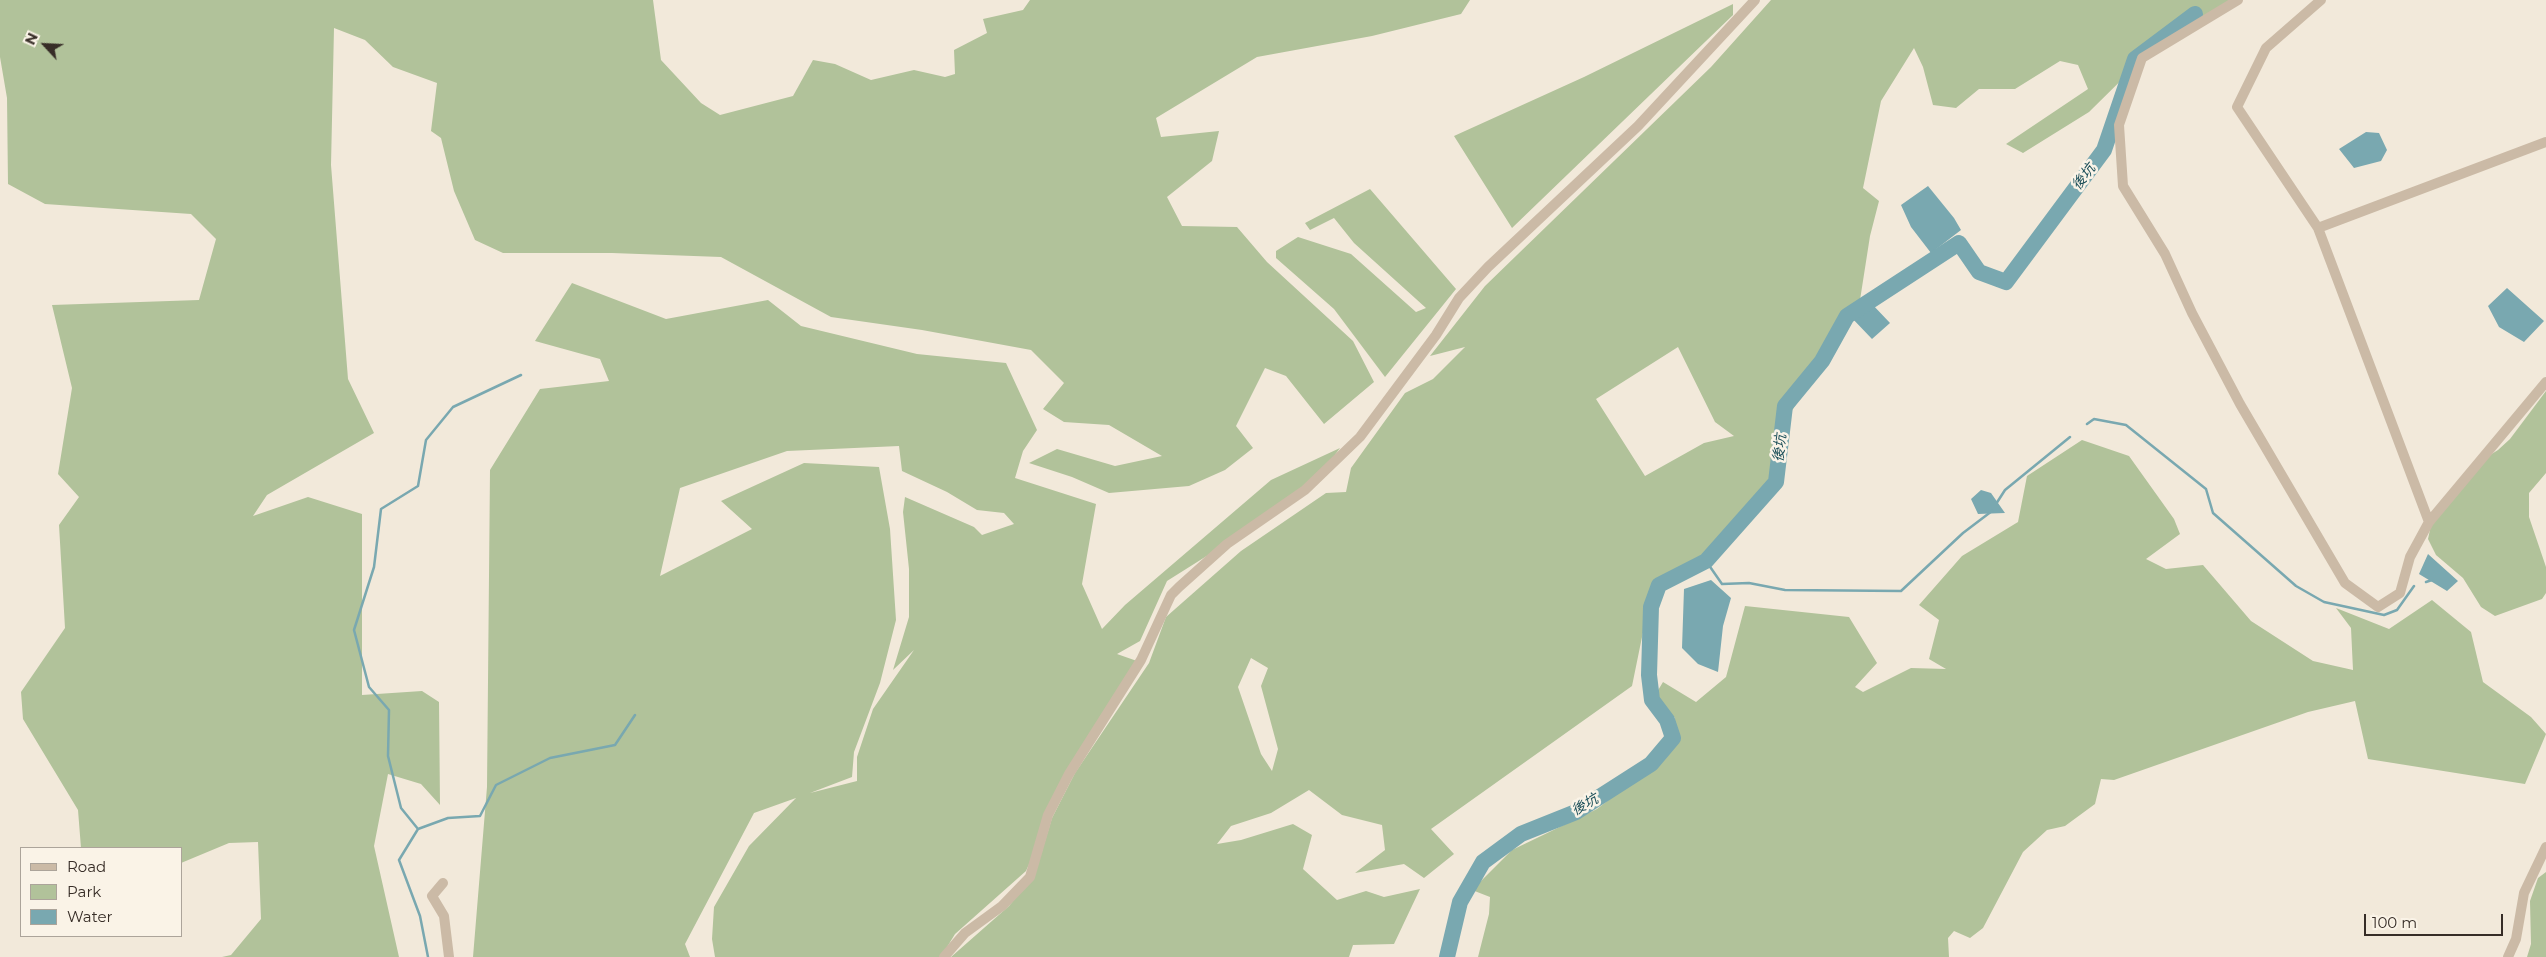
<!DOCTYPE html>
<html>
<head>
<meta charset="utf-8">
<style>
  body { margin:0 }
  #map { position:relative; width:2546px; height:957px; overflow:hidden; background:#f2e9da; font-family:Montserrat,sans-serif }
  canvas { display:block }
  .legend { position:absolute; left:20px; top:847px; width:162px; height:90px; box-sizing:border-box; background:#faf3e7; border:1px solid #aca49a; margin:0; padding:6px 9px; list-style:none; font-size:15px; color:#372d27 }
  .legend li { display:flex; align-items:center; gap:10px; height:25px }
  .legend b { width:25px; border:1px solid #aca49a }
  .north { position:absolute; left:20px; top:20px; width:50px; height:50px; -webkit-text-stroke:4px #faf3e7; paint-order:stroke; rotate:295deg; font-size:14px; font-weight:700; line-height:20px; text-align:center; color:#372d27 }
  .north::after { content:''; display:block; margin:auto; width:18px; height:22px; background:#372d27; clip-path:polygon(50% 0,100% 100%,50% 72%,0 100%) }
  .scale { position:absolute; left:2364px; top:914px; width:139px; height:22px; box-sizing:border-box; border:2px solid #372d27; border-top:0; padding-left:6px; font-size:15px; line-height:18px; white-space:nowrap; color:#372d27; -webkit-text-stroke:4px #faf3e7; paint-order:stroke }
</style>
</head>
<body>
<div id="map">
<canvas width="2546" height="957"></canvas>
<ul class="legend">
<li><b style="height:6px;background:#cbbaa6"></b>Road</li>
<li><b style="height:14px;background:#b1c29a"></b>Park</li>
<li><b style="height:14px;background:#79a8b0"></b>Water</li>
</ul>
<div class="north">N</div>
<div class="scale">100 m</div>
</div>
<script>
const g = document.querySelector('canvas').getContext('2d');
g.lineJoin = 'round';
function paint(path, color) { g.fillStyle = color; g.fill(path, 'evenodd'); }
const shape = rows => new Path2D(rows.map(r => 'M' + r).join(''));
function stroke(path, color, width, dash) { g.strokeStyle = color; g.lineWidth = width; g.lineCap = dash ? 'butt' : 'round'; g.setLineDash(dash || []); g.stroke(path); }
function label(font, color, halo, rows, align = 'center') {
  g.font = font + ' Montserrat,"Noto Sans TC",sans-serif'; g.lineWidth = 5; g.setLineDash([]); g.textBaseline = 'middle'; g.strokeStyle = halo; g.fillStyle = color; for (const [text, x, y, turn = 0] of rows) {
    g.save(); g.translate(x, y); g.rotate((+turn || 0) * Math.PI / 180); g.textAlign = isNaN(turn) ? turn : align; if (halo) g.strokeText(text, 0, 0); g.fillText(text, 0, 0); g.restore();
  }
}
paint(shape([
  [0,0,653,0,661,60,701,103,720,115,793,96,813,60,835,64,871,80,914,70,945,77,955,74,954,50,987,33,983,19,1023,10,1030,0,1470,0,1461,14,1372,36,1257,57,1156,118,1161,137,1219,131,1212,161,1167,197,1182,226,1237,227,1267,262,1353,341,1374,382,1324,424,1286,376,1265,368,1236,426,1253,448,1225,470,1189,486,1109,493,1072,477,1029,463,1057,449,1115,466,1162,456,1109,425,1064,422,1043,409,1064,383,1031,350,922,330,831,317,721,257,612,253,503,253,475,240,454,191,441,138,431,131,437,83,393,67,365,40,334,28,331,165,348,379,374,433,267,495,253,516,308,497,362,514,362,695,422,691,439,702,440,805,421,784,388,774,374,846,399,957,222,957,231,955,261,919,258,842,229,843,181,863,181,848,81,848,78,810,23,719,21,692,65,628,59,525,79,497,58,474,72,388,52,305,199,300,216,239,191,214,45,204,8,184,7,98,0,57],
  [1771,0,2240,0,2161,41,2089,112,2023,153,2006,144,2088,89,2078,65,2060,61,2015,89,1979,89,1956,108,1933,105,1923,67,1914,48,1881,101,1863,188,1879,201,1870,236,1860,300,1777,435,1780,470,1723,541,1672,583,1651,593,1632,686,1431,829,1454,854,1424,878,1404,864,1355,873,1385,850,1382,825,1342,815,1309,790,1271,813,1231,826,1217,844,1241,840,1293,824,1312,835,1303,869,1337,900,1366,891,1384,897,1420,889,1394,944,1353,945,1349,957,951,957,1009,906,1035,874,1052,818,1075,773,1149,663,1166,617,1241,551,1326,493,1346,492,1351,468,1405,393,1433,379,1465,347,1430,356,1485,286,1711,67],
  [1678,347,1715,422,1734,436,1704,443,1645,476,1596,399],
  [1251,658,1268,668,1261,686,1278,749,1272,771,1261,754,1238,687],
  [1733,4,1733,15,1512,228,1454,136,1584,77],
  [1370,189,1456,289,1385,377,1334,309,1276,258,1276,251,1298,237,1351,254,1416,312,1426,308,1354,243,1334,218,1310,230,1305,223],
  [572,283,666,319,768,300,801,326,917,354,1006,363,1037,430,1023,451,1015,478,1096,504,1082,584,1102,629,1125,605,1271,480,1340,448,1321,474,1221,547,1167,581,1140,641,1117,654,1137,661,1082,746,1026,871,955,934,941,957,715,957,712,939,714,907,749,846,796,798,754,813,685,944,690,957,473,957,487,787,490,470,540,389,609,381,600,359,535,341],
  [899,446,902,471,947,492,977,510,1004,513,1014,524,982,535,974,527,905,497,903,512,909,569,909,617,893,670,914,650,873,709,857,757,857,781,810,793,852,777,854,752,880,683,896,620,890,529,879,467,804,463,721,501,752,529,660,576,680,488,787,451],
  [2546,391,2546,473,2529,493,2529,517,2546,567,2546,593,2542,599,2495,616,2481,607,2463,578,2436,555,2428,539,2431,525,2479,462,2498,450,2510,439],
  [2082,440,2129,456,2174,519,2180,534,2146,559,2166,569,2203,565,2251,621,2313,661,2353,670,2351,628,2336,608,2389,629,2432,600,2471,632,2483,682,2531,717,2546,734,2525,784,2368,759,2355,701,2308,712,2114,780,2101,779,2095,804,2065,826,2047,830,2023,852,1983,928,1970,938,1954,931,1948,938,1949,957,1478,957,1489,914,1490,897,1472,890,1512,850,1597,809,1666,755,1675,718,1654,697,1663,682,1696,702,1726,677,1745,606,1849,617,1877,663,1855,687,1863,692,1911,668,1946,669,1929,659,1939,620,1919,605,1962,556,2018,522,2027,476],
  [2546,872,2546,957,2527,957,2531,944,2530,901,2538,878]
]), '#b1c29a');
paint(shape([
  [2366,132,2379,133,2387,150,2381,161,2354,168,2339,149],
  [1928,186,1954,218,1961,230,1931,253,1911,227,1901,205],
  [2507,288,2544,321,2524,342,2499,327,2488,306],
  [1871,303,1890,323,1872,339,1850,316],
  [1981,490,1991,493,2005,513,1978,514,1971,499],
  [2428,554,2458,581,2447,591,2419,574],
  [1711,580,1731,598,1723,626,1718,672,1698,664,1682,648,1684,589]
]), '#79a8b0');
stroke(shape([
  [2087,424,2094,419,2126,425,2206,489,2213,513,2296,586,2324,602,2384,615,2397,610,2414,586],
  [1996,504,2005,490,2070,437],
  [1706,561,1722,584,1749,583,1785,590,1901,591,1963,533,1992,511],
  [2426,582,2432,580],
  [418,829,448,818,480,816,496,785,550,758,615,745,635,715],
  [428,957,420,916,399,860,418,829,401,808,388,756,389,710,369,687,354,630,374,567,381,509,418,486,426,440,453,407,521,375]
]), '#79a8b0', 2.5);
stroke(shape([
  [1447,957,1460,902,1483,862,1521,834,1576,812,1651,764,1673,738,1667,720,1652,700,1649,675,1651,607,1659,585,1706,561,1776,482,1785,406,1822,361,1847,316,1959,243,1979,272,2006,282,2104,150,2135,59,2195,14]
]), '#79a8b0', 16);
stroke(shape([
  [2238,0,2142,58,2119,125,2123,186,2165,254,2192,313,2240,404,2345,583,2378,607,2400,593,2410,557,2429,522,2546,382],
  [2321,0,2266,48,2237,107,2318,228,2429,522],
  [2318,228,2546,142],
  [443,883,432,896,444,916,449,957],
  [944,957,965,933,1002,906,1030,877,1048,815,1069,774,1141,660,1171,595,1179,587,1227,544,1305,490,1360,437,1436,335,1459,298,1488,267,1638,126,1755,0],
  [2508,957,2516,939,2524,893,2546,847]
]), '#cbbaa6', 10);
label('italic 14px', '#1c4f59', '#faf3e7', [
  ["後坑",2084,177,-53],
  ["後坑",1780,448,-83],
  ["後坑",1585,805,-30]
]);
</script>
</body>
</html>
